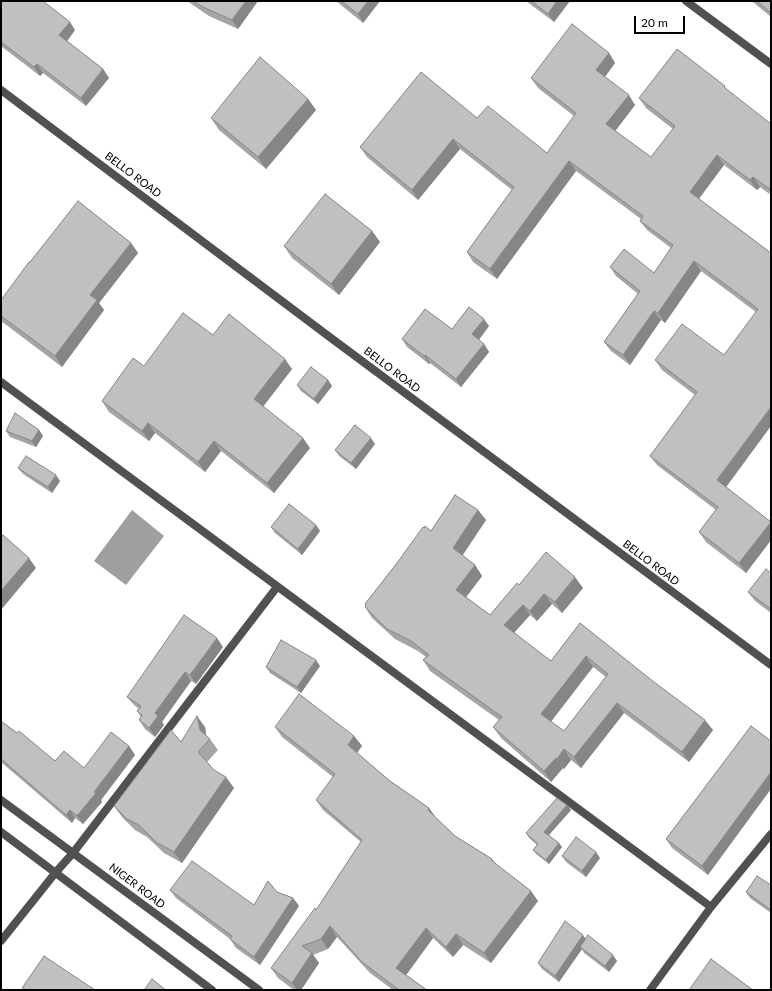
<!DOCTYPE html>
<html>
<head>
<meta charset="utf-8">
<style>
  body { margin:0 }
  #map { position:relative; width:772px; height:991px; overflow:hidden; background:#fff; font-family:Lato,sans-serif }
  canvas { display:block }
  .frame { position:absolute; inset:0; border:2px solid #000; pointer-events:none }
  .scale { position:absolute; left:634px; top:16px; width:51px; height:18px; box-sizing:border-box; border:2px solid #000; border-top:0; padding-left:5px; font-size:12px; line-height:14px; white-space:nowrap; color:#000; -webkit-text-stroke:3px #fff; paint-order:stroke }
</style>
</head>
<body>
<div id="map">
<canvas width="772" height="991"></canvas>
<div class="frame"></div>
<div class="scale">20 m</div>
</div>
<script>
const g = document.querySelector('canvas').getContext('2d');
g.lineJoin = 'round';
function paint(path, color) { g.fillStyle = color; g.fill(path, 'evenodd'); }
const shape = rows => new Path2D(rows.map(r => 'M' + r).join(''));
function stroke(path, color, width, dash) { g.strokeStyle = color; g.lineWidth = width; g.lineCap = dash ? 'butt' : 'round'; g.setLineDash(dash || []); g.stroke(path); }
function label(font, color, halo, rows, align = 'center') {
  g.font = font + ' Lato,sans-serif'; g.lineWidth = 3.5; g.setLineDash([]); g.textBaseline = 'middle'; g.strokeStyle = halo; g.fillStyle = color; for (const [text, x, y, turn = 0] of rows) {
    g.save(); g.translate(x, y); g.rotate((+turn || 0) * Math.PI / 180); g.textAlign = isNaN(turn) ? turn : align; if (halo) g.strokeText(text, 0, 0); g.fillText(text, 0, 0); g.restore();
  }
}
paint(shape([
  [132,510,164,536,126,585,94,561]
]), '#9f9f9f');
stroke(shape([
  [686,1,771,64],
  [1,382,711,907],
  [1,800,259,990],
  [1,832,212,990],
  [1,941,56,872,73,853,277,587],
  [650,990,711,907,771,834]
]), '#515151', 8);
stroke(shape([
  [1,90,331,338,771,665]
]), '#515151', 8);
paint(shape([
  [1,1,75,30,67,41,103,69,109,78,86,106,43,73,40,76,1,46],
  [187,1,258,1,238,29,209,16],
  [336,1,380,1,363,23],
  [526,1,570,1,554,22],
  [752,1,771,1,771,17,753,2],
  [609,53,615,63,605,77,635,105,615,131,651,157,673,129,646,108,639,98,728,91,771,124,771,195,760,187,757,190,724,165,699,199,771,253,726,487,771,522,771,540,746,573,706,542,699,532,716,510,657,465,650,456,695,395,662,370,655,360,724,355,756,312,701,271,665,323,661,320,630,365,611,351,604,342,638,294,616,276,610,267,654,273,671,248,647,230,640,221,641,219,576,171,497,279,473,262,467,252,512,190,460,149,418,200,367,157,360,147,477,118,547,153,574,116,538,88,531,78],
  [308,99,316,110,266,169,219,130,211,118],
  [372,231,380,242,339,295,292,258,284,246],
  [131,243,138,253,99,303,104,310,62,367,1,321,1,300,30,262],
  [489,326,479,340,484,344,489,352,461,387,430,363,429,364,407,347,402,339,452,329],
  [213,335,292,369,263,407,310,448,274,493,221,451,205,472,155,433,149,441,109,412,102,401,144,366],
  [328,380,332,386,318,404,301,391,297,385],
  [39,430,43,436,36,447,10,437,6,431],
  [375,444,356,469,339,456,335,450],
  [18,468,60,481,52,493,23,474],
  [478,510,486,520,462,556,475,565,482,576,466,597,490,615,519,585,583,588,562,613,552,604,537,621,530,615,514,633,551,661,580,623,713,730,689,762,624,713,581,768,571,760,564,769,563,768,551,782,501,738,493,727,499,720,430,671,423,660,426,657,418,651,395,639,372,618,365,607,366,606,365,604,424,528,431,531],
  [593,667,606,677,564,731,551,722],
  [316,525,320,531,302,555,275,533,271,527],
  [771,573,771,613,755,601,748,592],
  [223,647,196,684,191,681,162,722,164,725,155,737,145,729,139,720,141,717,137,711,139,709,134,705,127,697],
  [320,666,301,693,270,673,266,667],
  [1,721,55,761,84,768,129,746,135,755,101,800,102,802,83,824,75,818,72,823,1,762],
  [751,726,708,875,672,848,666,839],
  [205,727,206,736,210,739,218,750,207,762,214,770,234,788,182,863,164,853,147,837,135,830,122,817,114,806,181,742],
  [275,727,354,736,362,746,357,753,390,781,429,808,436,818,455,836,492,859,494,862,538,901,491,963,463,945,453,957,433,938,406,975,427,990,393,990,370,973,337,937,328,949,313,955,319,963,301,990,294,990,278,978,271,968,316,910,361,842,323,810,316,800,333,777,282,737],
  [567,805,571,810,549,835,562,847,549,864,536,854,533,850,537,845,529,838,526,833],
  [562,856,600,858,586,877,566,862],
  [771,885,771,913,750,898,746,892],
  [170,890,254,905,277,892,293,898,299,906,260,965,236,948,230,939,176,898],
  [586,938,617,961,609,972,584,953,582,949,559,982,542,969,538,963]
]), '#a5a5a5');
paint(shape([
  [246,1,258,1,238,29,232,20],
  [368,1,380,1,363,23,358,14],
  [557,1,570,1,554,22,548,14],
  [70,22,75,30,65,44,59,35],
  [609,53,615,63,603,79,596,70],
  [37,64,43,73,40,76,34,67],
  [103,69,109,78,86,106,81,98],
  [629,95,635,105,613,134,606,124],
  [308,99,316,110,266,169,258,157],
  [453,139,460,149,418,200,412,190],
  [717,155,724,165,696,202,690,192],
  [569,161,576,171,497,279,490,269],
  [753,177,760,187,757,190,750,180],
  [372,231,380,242,339,295,331,284],
  [131,243,138,253,99,303,104,310,62,367,55,356,90,295],
  [694,261,701,271,665,323,658,313],
  [654,311,661,320,630,365,623,355],
  [484,319,489,326,477,342,472,334],
  [484,344,489,352,461,387,456,379],
  [425,355,430,363,429,364,424,356],
  [285,359,292,369,261,409,254,399],
  [328,380,332,386,318,404,314,399],
  [771,407,771,426,724,490,717,480],
  [148,423,155,433,149,441,142,431],
  [39,430,43,436,36,447,32,441],
  [303,438,310,448,274,493,267,483],
  [371,438,375,444,356,469,351,463],
  [214,441,221,451,205,472,198,462],
  [56,475,60,481,52,493,48,487],
  [478,510,486,520,460,559,453,548],
  [771,522,771,540,746,573,739,563],
  [316,525,320,531,302,555,298,549],
  [29,558,36,568,1,610,1,591],
  [475,565,482,576,464,600,456,590],
  [575,577,583,588,562,613,555,602],
  [544,594,552,604,537,621,530,611],
  [523,605,530,615,511,636,504,625],
  [217,638,223,647,196,684,190,675],
  [586,656,593,667,548,725,541,714],
  [316,660,320,666,301,693,297,687],
  [185,672,191,681,162,722,164,725,155,737,149,728,155,713],
  [617,703,624,713,581,768,574,757],
  [197,716,205,727,207,741,200,730],
  [705,720,713,730,689,762,682,752],
  [354,736,362,746,355,755,348,745],
  [129,746,135,755,101,800,102,802,83,824,77,816],
  [564,749,571,760,564,769,557,759],
  [556,758,563,768,551,782,544,771],
  [771,772,771,789,708,875,702,866],
  [226,777,234,788,182,863,174,852],
  [567,805,571,810,548,836,544,832],
  [429,808,436,818,428,810],
  [70,810,75,818,72,823,66,815],
  [559,843,562,847,549,864,546,860],
  [596,852,600,858,586,877,582,871],
  [531,891,538,901,491,963,484,953],
  [293,898,299,906,260,965,254,957],
  [330,926,337,937,328,949,321,939],
  [426,928,433,938,404,978,396,968],
  [456,934,463,945,453,957,446,947],
  [583,935,587,941,580,947,582,949,559,982,555,976],
  [312,953,319,963,301,990,297,990,292,983],
  [613,955,617,961,609,972,605,966]
]), '#868686');
const building = shape([
  [1,1,43,1,70,22,59,35,103,69,81,98,37,64,34,67,1,42,1,1],
  [193,1,246,1,232,20,203,7,193,1],
  [341,1,368,1,358,14,341,1],
  [531,1,557,1,548,14,531,1],
  [757,1,771,1,771,13,757,1],
  [572,24,609,53,596,70,629,95,606,124,651,157,675,126,639,98,677,49,725,86,724,87,771,124,771,190,753,177,750,180,717,155,690,192,771,253,771,323,770,325,771,326,771,407,717,480,771,522,739,563,699,532,718,507,650,456,697,392,655,360,682,324,724,355,758,309,694,261,658,313,654,311,623,355,604,342,640,291,610,267,624,249,654,273,673,245,640,221,643,216,569,161,490,269,467,252,514,187,453,139,412,190,360,147,421,72,477,118,488,106,547,153,576,113,531,78,572,24],
  [260,57,308,99,258,157,211,118,260,57],
  [325,194,372,231,331,284,284,246,325,194],
  [78,201,131,243,90,295,97,300,55,356,1,316,1,300,29,262,30,262,78,201],
  [469,307,484,319,472,334,484,344,456,379,425,355,424,356,402,339,425,309,452,329,469,307],
  [183,313,213,335,229,314,285,359,254,399,303,438,267,483,214,441,198,462,148,423,142,431,102,401,133,358,144,366,183,313],
  [311,367,328,380,314,399,297,385,311,367],
  [15,413,39,430,32,441,6,431,15,413],
  [355,425,371,438,351,463,335,450,355,425],
  [26,456,56,475,48,487,18,468,26,456],
  [455,495,478,510,453,548,475,565,456,590,490,615,517,583,519,585,546,552,575,577,555,602,544,594,530,611,523,605,504,625,551,661,580,623,654,682,705,720,682,752,617,703,574,757,564,749,557,759,556,758,544,771,493,727,502,717,423,660,429,655,411,641,387,629,365,607,366,605,365,604,397,563,423,527,424,528,425,526,431,531,455,495],
  [586,656,608,674,564,731,541,714,586,656],
  [289,504,316,525,298,549,271,527,289,504],
  [3,535,29,558,1,591,1,537,3,535],
  [766,569,771,573,771,609,748,592,766,569],
  [184,615,217,638,190,675,185,672,155,713,158,716,149,728,139,720,142,715,137,711,141,706,127,697,184,615],
  [281,640,316,660,297,687,266,667,281,640],
  [299,694,354,736,348,745,390,781,429,808,428,810,455,836,492,859,491,860,531,891,484,953,456,934,446,947,426,928,396,968,427,990,399,990,362,962,330,926,321,939,302,946,312,953,292,983,271,968,315,908,316,910,362,840,316,800,335,774,275,727,299,694],
  [197,716,200,730,210,739,198,752,214,770,226,777,174,852,156,842,139,825,127,819,114,806,171,730,181,742,197,716],
  [1,721,17,733,19,731,55,761,64,751,84,768,111,732,129,746,94,792,96,793,77,816,70,810,66,815,1,759,1,721],
  [751,726,771,741,771,772,702,866,666,839,751,726],
  [557,798,567,805,544,832,559,843,546,860,533,850,538,844,526,833,557,798],
  [576,837,596,852,582,871,562,856,576,837],
  [192,861,254,905,268,881,277,892,293,898,254,957,230,939,232,936,170,890,192,861],
  [757,876,771,885,771,910,746,892,757,876],
  [565,921,583,935,555,976,538,963,565,921],
  [588,935,613,955,605,966,580,947,588,935],
  [44,956,95,990,26,990,22,988,44,956],
  [711,959,753,990,689,990,711,959],
  [152,979,166,990,144,990,152,979]
]);
paint(building, '#c0c0c0');
stroke(building, '#868686', 1);
label('11px', '#000', '#fff', [
  ["BELLO ROAD",133,175,37],
  ["BELLO ROAD",392,370,37],
  ["BELLO ROAD",651,563,37],
  ["NIGER ROAD",137,886,37]
]);
</script>
</body>
</html>
